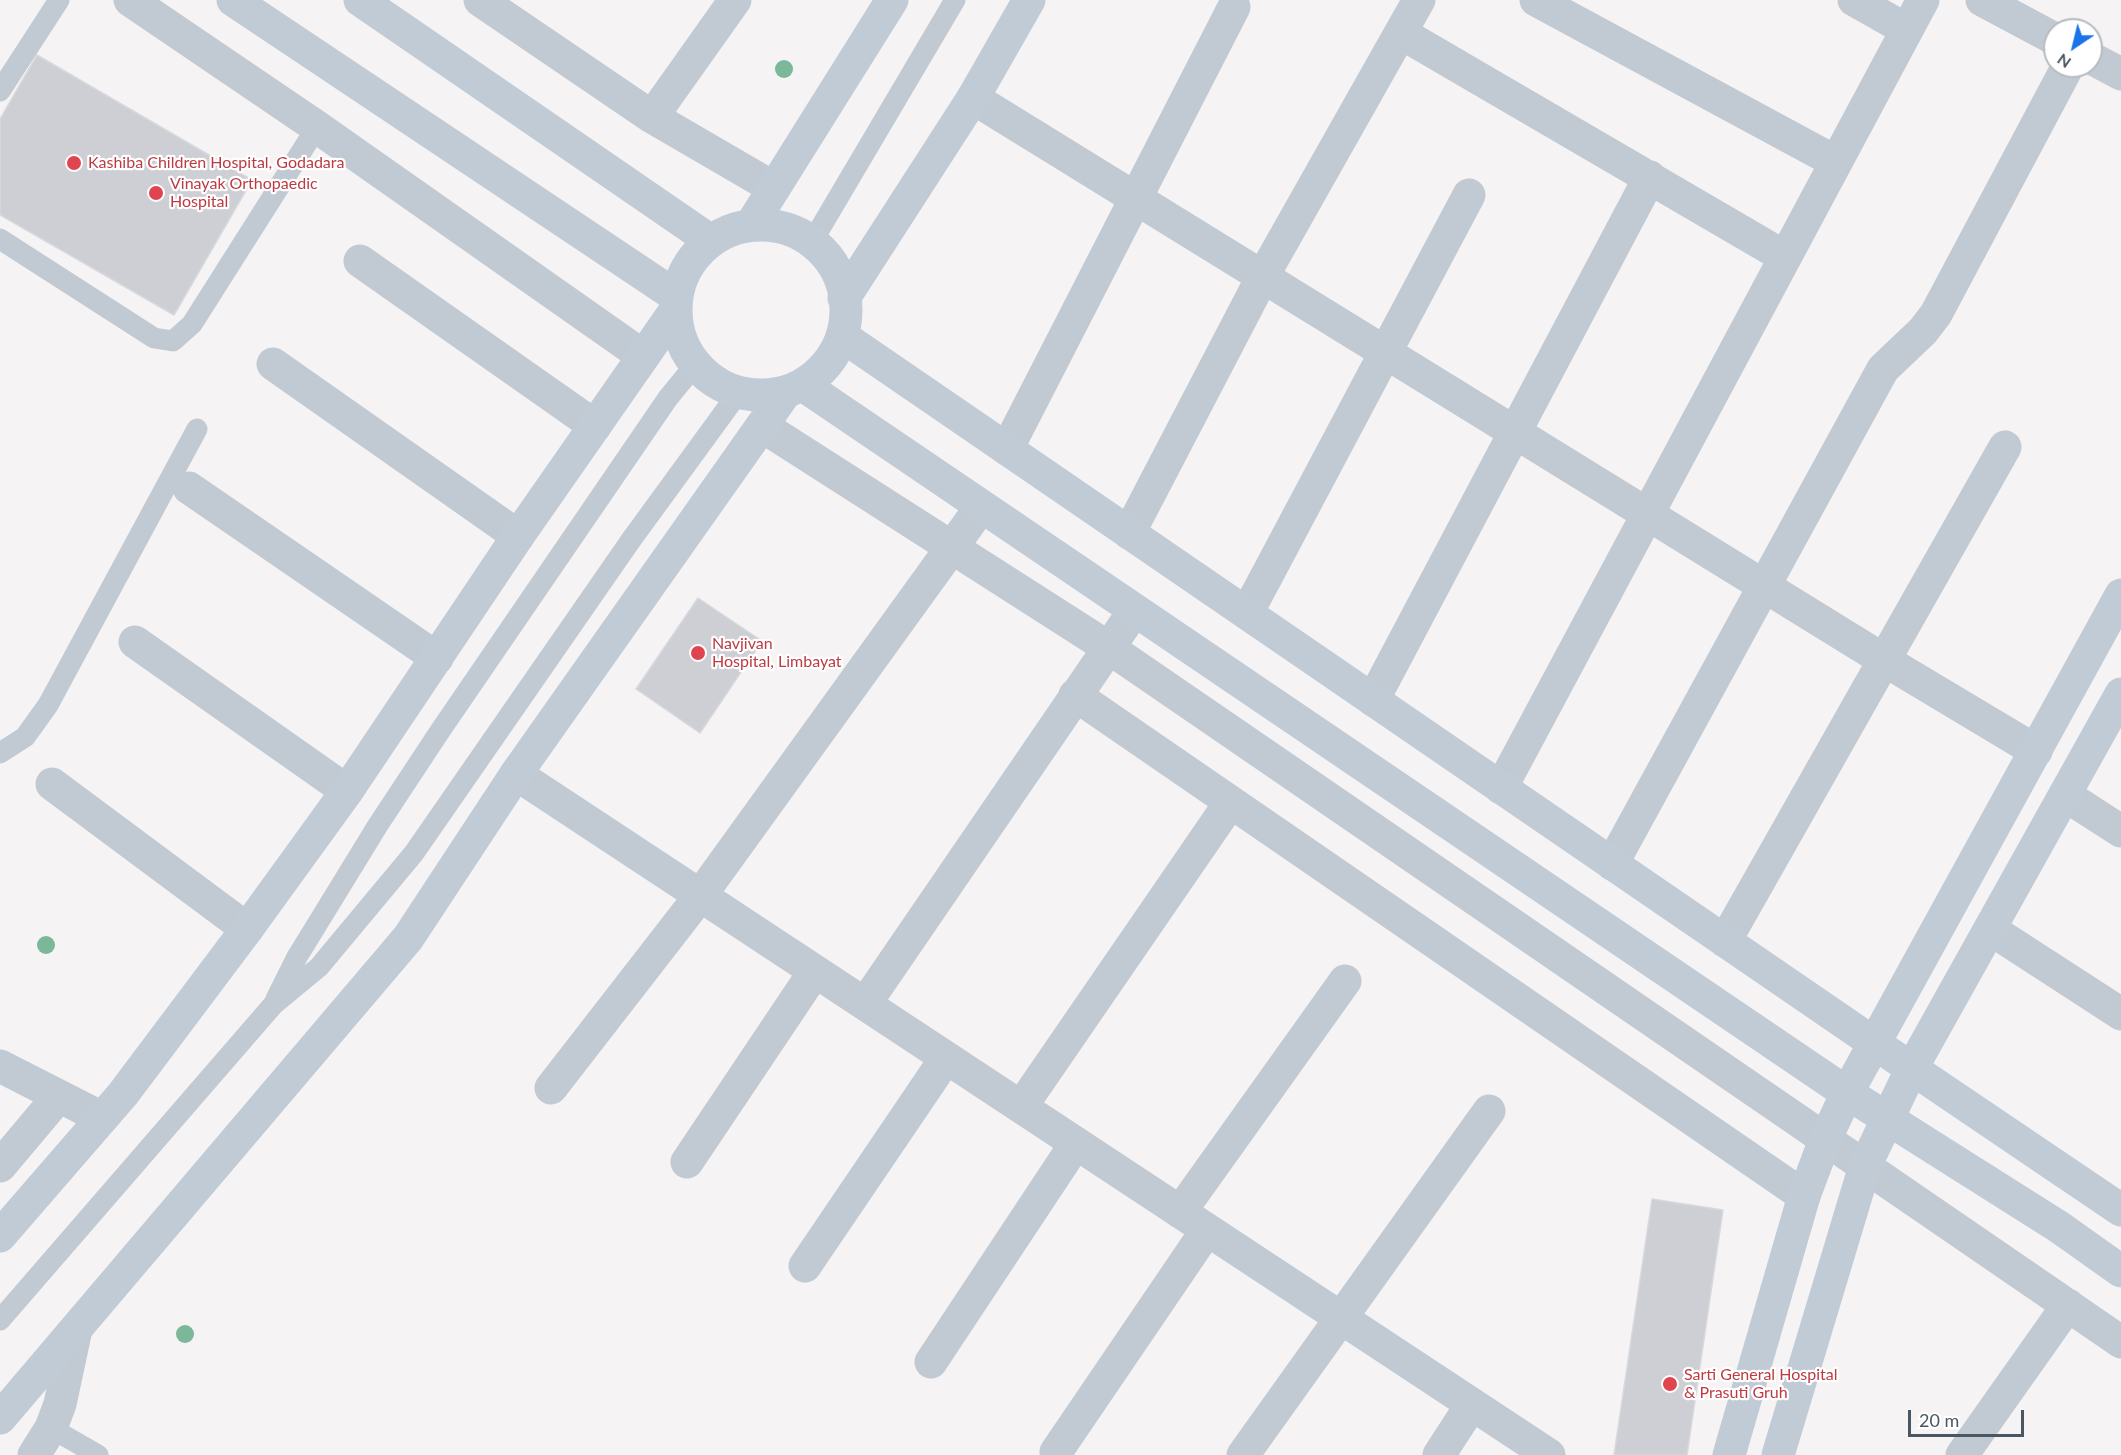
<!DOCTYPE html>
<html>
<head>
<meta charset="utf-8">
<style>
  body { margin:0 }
  #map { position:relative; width:2121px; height:1455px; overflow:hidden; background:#f5f3f3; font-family:Lato,sans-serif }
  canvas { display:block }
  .north { position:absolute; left:2043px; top:18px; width:60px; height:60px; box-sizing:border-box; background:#fff; border:2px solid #b7bbc0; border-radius:50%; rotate:215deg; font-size:16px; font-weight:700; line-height:24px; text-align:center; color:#4a5661 }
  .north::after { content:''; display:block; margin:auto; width:21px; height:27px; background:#1a73e8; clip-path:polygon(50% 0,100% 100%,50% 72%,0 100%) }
  .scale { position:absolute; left:1908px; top:1410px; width:116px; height:27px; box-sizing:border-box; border:3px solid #4a5661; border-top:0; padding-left:8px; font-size:18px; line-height:21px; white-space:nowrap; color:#4a5661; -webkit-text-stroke:4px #fff; paint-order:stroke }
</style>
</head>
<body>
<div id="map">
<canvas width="2121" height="1455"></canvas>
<div class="north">N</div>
<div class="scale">20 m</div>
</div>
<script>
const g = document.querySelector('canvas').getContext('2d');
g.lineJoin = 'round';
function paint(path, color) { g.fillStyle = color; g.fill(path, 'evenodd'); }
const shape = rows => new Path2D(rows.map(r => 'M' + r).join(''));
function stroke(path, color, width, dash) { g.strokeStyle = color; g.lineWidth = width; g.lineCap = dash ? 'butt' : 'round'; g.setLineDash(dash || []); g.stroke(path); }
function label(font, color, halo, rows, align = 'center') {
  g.font = font + ' Lato,sans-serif'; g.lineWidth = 4.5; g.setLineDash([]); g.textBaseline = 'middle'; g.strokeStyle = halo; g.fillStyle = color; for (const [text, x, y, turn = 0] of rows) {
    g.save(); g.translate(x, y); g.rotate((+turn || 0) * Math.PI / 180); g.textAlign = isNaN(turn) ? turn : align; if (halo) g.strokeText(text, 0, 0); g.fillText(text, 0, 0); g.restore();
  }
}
const building = shape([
  [37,55,252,180,174,315,0,215,0,119,37,55],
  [698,598,762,641,700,733,636,689,698,598],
  [1652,1199,1723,1210,1687,1455,1614,1455,1652,1199]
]);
paint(building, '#cdcfd5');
stroke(building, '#d7d9de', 1.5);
stroke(shape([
  [0,91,59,0],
  [0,239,154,338,173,341,192,324,317,127],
  [812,242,955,0],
  [0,753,25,737,48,705,197,429],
  [276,999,297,957,378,825,440,731,668,398,695,365],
  [0,1320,273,1005,319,967,414,853,631,540,739,392],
  [51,1428,98,1455]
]), '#c1cad2', 21);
stroke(shape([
  [130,0,317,127,643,356],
  [480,0,652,117,774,188],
  [1536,0,1836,162],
  [1854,0,1907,30],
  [1982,0,2055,39],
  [1401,33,1785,257],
  [2091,58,2121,74],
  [973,98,1884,660,2036,751],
  [652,117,735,0],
  [360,261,595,426],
  [273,364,518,536],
  [762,426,1109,648,2121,1342],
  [1007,449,1234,7],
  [189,488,437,658],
  [1129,533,1263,276,1419,0],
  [1247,613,1469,195],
  [135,642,347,791],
  [1075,695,1804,1196],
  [1373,700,1650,177],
  [516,774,1549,1455],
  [52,784,247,929],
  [1501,788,1923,0],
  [2065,795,2121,831],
  [1612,864,1883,369,1923,331,1936,314,2068,66],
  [1990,929,2121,1014],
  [1725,941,2005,447],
  [865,1004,1134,611],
  [0,1066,102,1118],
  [551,1088,700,896,981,507],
  [1021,1107,1230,803],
  [687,1162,815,971],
  [0,1166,59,1096],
  [1180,1212,1345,981],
  [805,1266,946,1058],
  [931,1362,1076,1143],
  [1056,1452,1207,1230],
  [34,1455,51,1428,60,1404,76,1329],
  [1243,1455,1489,1111],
  [1439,1455,1472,1404],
  [1962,1455,2068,1305]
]), '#c1cad2', 33);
stroke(shape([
  [233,0,676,296],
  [360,0,711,241],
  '676 310a85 85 0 1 1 170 0a85 85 0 1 1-170 0Z',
  [751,225,892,0],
  [844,298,973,98,1029,0],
  [842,336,1874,1043,2121,1210],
  [803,385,1847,1093,2059,1227,2121,1271],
  [0,1236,123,1094,247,929,347,791,518,536,675,311],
  [0,1418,408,938,516,774,785,393],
  [1729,1455,1804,1196,1825,1140,1847,1093,2121,595],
  [1778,1455,1865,1166,1912,1068,2121,694]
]), '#c1cbd6', 33);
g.fillStyle = '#7bb799';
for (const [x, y] of [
  [784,69],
  [46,945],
  [185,1334]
]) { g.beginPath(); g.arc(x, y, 9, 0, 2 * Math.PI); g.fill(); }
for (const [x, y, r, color] of [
  [74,163,8,"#e0444e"],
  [156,193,8,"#e0444e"],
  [698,653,8,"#e0444e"],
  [1670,1384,8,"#e0444e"]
]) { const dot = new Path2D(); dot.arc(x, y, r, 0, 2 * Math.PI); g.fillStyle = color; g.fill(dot); stroke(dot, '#fff', 2); }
label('16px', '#be3a42', '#fff', [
  ["Kashiba Children Hospital, Godadara",88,163],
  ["Vinayak Orthopaedic",170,184],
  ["Hospital",170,202],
  ["Navjivan",712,644],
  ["Hospital, Limbayat",712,662],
  ["Sarti General Hospital",1684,1375],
  ["& Prasuti Gruh",1684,1393]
], 'left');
</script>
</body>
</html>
